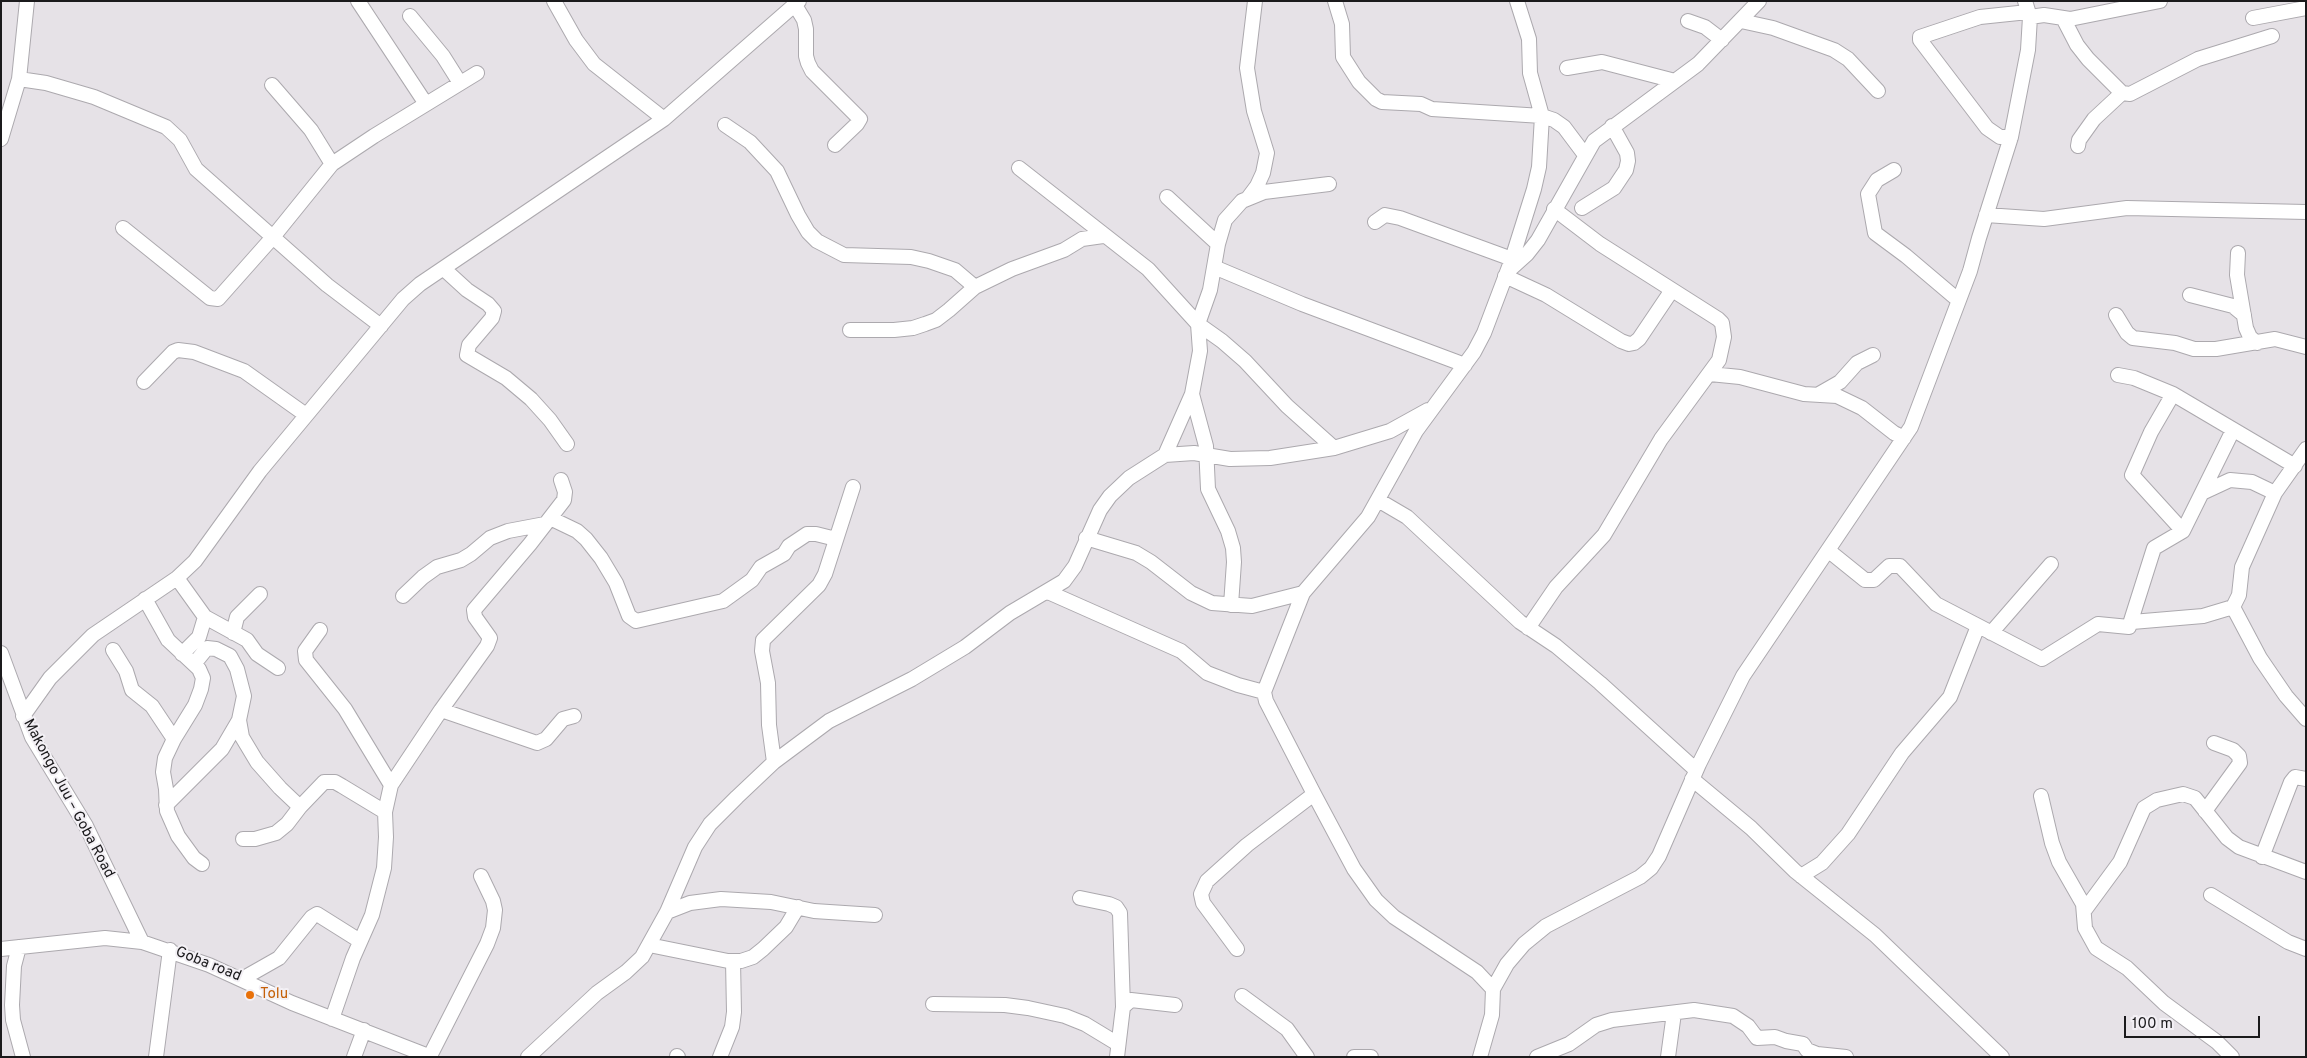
<!DOCTYPE html>
<html>
<head>
<meta charset="utf-8">
<style>
  body { margin:0 }
  #map { position:relative; width:2307px; height:1058px; overflow:hidden; background:#e6e2e7; font-family:Overpass,sans-serif }
  canvas { display:block }
  .frame { position:absolute; inset:0; border:2px solid #1b1a1c; pointer-events:none }
  .scale { position:absolute; left:2124px; top:1016px; width:136px; height:22px; box-sizing:border-box; border:2px solid #1b1a1c; border-top:0; padding-left:6px; font-size:15px; line-height:18px; white-space:nowrap; color:#1b1a1c; -webkit-text-stroke:4px #f3f0f5; paint-order:stroke }
</style>
</head>
<body>
<div id="map">
<canvas width="2307" height="1058"></canvas>
<div class="frame"></div>
<div class="scale">100 m</div>
</div>
<script>
const g = document.querySelector('canvas').getContext('2d');
g.lineJoin = 'round';
const shape = rows => new Path2D(rows.map(r => 'M' + r).join(''));
function stroke(path, color, width, dash) { g.strokeStyle = color; g.lineWidth = width; g.lineCap = dash ? 'butt' : 'round'; g.setLineDash(dash || []); g.stroke(path); }
function label(font, color, halo, rows, align = 'center') {
  g.font = font + ' Overpass,sans-serif'; g.lineWidth = 4; g.setLineDash([]); g.textBaseline = 'middle'; g.strokeStyle = halo; g.fillStyle = color; for (const [text, x, y, turn = 0] of rows) {
    g.save(); g.translate(x, y); g.rotate((+turn || 0) * Math.PI / 180); g.textAlign = isNaN(turn) ? turn : align; if (halo) g.strokeText(text, 0, 0); g.fillText(text, 0, 0); g.restore();
  }
}
const minor = shape([
  [358,1,426,104],
  [554,1,576,40,594,64,664,119],
  [1335,1,1342,24,1343,57,1359,82,1376,99,1382,102,1421,104,1432,109,1542,116,1554,120,1564,127,1585,155],
  [795,5,804,20,806,29,806,56,808,63,812,71,860,119,857,124,835,145],
  [410,16,443,56,460,83],
  [2030,17,2044,15,2070,19,2160,1],
  [2063,18,2077,45,2088,59,2122,93,2130,94,2198,59,2272,36],
  [2253,18,2306,8],
  [1688,21,1705,27,1722,40],
  [1741,21,1773,28,1834,50,1848,59,1878,91],
  [1567,68,1602,62,1675,81],
  [19,79,46,83,94,97,166,127,180,140,196,169,327,285,381,326],
  [272,85,311,130,332,164],
  [725,125,750,142,777,171,798,215,808,232,817,241,844,255,911,257,929,261,955,270,975,287],
  [2011,137,2000,137,1987,128,1920,40,1920,37,1980,17,2028,12],
  [1,139,19,79,27,1],
  [2078,146,2079,140,2094,119,2122,93],
  [1019,168,1148,269,1198,324,1222,341,1245,361,1287,406,1334,448],
  [1894,170,1877,180,1868,194,1875,233,1906,256,1958,300],
  [1167,197,1218,244],
  [1248,198,1257,186,1263,173,1267,153,1254,111,1247,68,1255,1],
  [1582,208,1614,188,1626,170,1628,161,1627,153,1612,126],
  [1986,215,2044,219,2127,208,2306,212],
  [1375,222,1385,215,1400,218,1512,259],
  [123,228,210,298,218,299,273,237,332,164,374,136,477,73],
  [2238,253,2237,275,2246,328,2250,337,2257,343],
  [1214,267,1302,304,1465,365],
  [444,269,467,290,488,304,494,311,492,318,469,345,467,355,506,378,531,399,550,420,567,444],
  [1507,272,1527,254,1538,240,1594,141,1698,64,1759,1],
  [1505,276,1546,295,1621,341,1629,344,1634,343,1639,339,1672,290],
  [2190,295,2233,306,2244,315],
  [2116,315,2127,333,2133,338,2175,343,2194,349,2216,349,2275,339,2306,347],
  [850,330,894,330,913,328,925,324,936,320,949,310,975,287,1012,269,1064,250,1082,239,1103,236],
  [1710,374,1740,377,1804,394,1837,396,1862,408,1894,433,1904,438],
  [2118,375,2134,378,2173,394,2295,466],
  [144,382,173,352,178,350,194,352,244,371,306,415],
  [1192,394,1206,446,1208,489,1228,531,1233,548,1234,562,1231,605],
  [1819,394,1840,382,1857,363,1873,355],
  [2173,394,2151,432,2132,475,2183,531],
  [1165,455,1192,394,1200,351,1198,324,1210,290,1218,244,1225,220,1242,201,1264,192,1329,184],
  [2202,493,2230,480,2252,482,2275,493],
  [1378,500,1407,517,1520,622,1556,646,1600,683,1696,770],
  [550,518,577,531,586,539,601,558,616,583,629,616,636,621,723,601,752,580,761,567,784,554,789,546,807,534,816,534,836,539],
  [1086,538,1136,553,1151,562,1191,593,1212,603,1252,606,1303,593],
  [1829,551,1865,580,1874,580,1889,566,1900,566,1936,604,2042,659,2098,624,2129,627,2154,548,2183,531,2233,430],
  [177,578,205,617,247,640,257,654,278,668],
  [1048,592,1181,651,1207,673,1238,685,1264,692],
  [403,596,423,577,437,567,461,560,471,554,490,538,508,531,545,524],
  [145,599,168,640,199,669,203,678,201,689,195,705,174,739],
  [2233,607,2260,658,2286,696,2306,719],
  [2132,622,2203,616,2233,607,2239,595,2242,567,2275,493,2306,449],
  [1528,628,1556,587,1604,535,1661,439,1719,360,1724,337,1722,323,1718,319,1600,244,1554,209],
  [320,630,305,651,306,660,345,709,391,785],
  [233,633,237,617,260,594],
  [1991,633,2051,564],
  [113,650,126,671,132,690,152,706,174,739,165,758,163,772,166,789,167,811,178,836,194,858,202,864],
  [1,653,32,737,86,826,142,942],
  [182,654,199,637,205,617],
  [441,710,537,743,546,739,563,719,574,716],
  [23,716,50,678,93,635,177,578,195,561,260,471,403,299,420,284,664,119,799,1],
  [239,720,242,737,257,762,280,788,300,807],
  [774,762,769,725,768,683,762,651,763,640,819,585,825,574,853,487],
  [1692,779,1751,828,1795,871,1875,935,2002,1057],
  [2041,796,2052,843,2059,862,2083,904,2085,928,2096,948,2127,968,2164,1003,2217,1042,2232,1057],
  [166,805,222,749,239,720,244,696,237,669,230,656,216,649,207,648,194,664],
  [2205,811,2240,763,2239,756,2233,750,2214,743],
  [243,839,255,839,276,833,287,824,300,807,324,782,335,782,342,786,385,812],
  [2262,857,2291,782,2295,777,2306,779],
  [1801,876,1822,863,1848,834,1902,753,1950,697,1978,626],
  [2211,895,2288,942,2306,949],
  [1080,898,1109,904,1116,907,1120,913,1123,1007],
  [2084,911,2120,862,2144,808,2157,800,2183,794,2195,798,2227,838,2239,847,2306,872],
  [667,912,690,903,721,899,771,902,814,911,875,915],
  [649,945,728,961,741,961,753,957,763,949,786,927,798,907],
  [19,947,14,966,12,1005,13,1020,23,1057],
  [1,949,105,938,142,942,209,965,292,1003,431,1057],
  [1237,949,1203,903,1201,894,1207,881,1247,845,1314,794],
  [242,979,279,958,312,917,317,914,360,941],
  [1493,989,1507,964,1524,944,1546,926,1640,877,1651,868,1659,856,1699,764,1743,676,1911,427,1970,271,1979,238,2011,137,2028,50,2030,17,2025,1],
  [1242,996,1287,1029,1307,1057],
  [933,1004,1005,1005,1028,1008,1065,1016,1085,1024,1118,1044],
  [332,1019,353,958,372,915,384,868,386,837,385,812,391,785,441,710,487,646,490,638,475,617,474,610,530,544,564,500,565,492,561,480],
  [430,1056,487,944,493,928,495,910,493,901,481,876],
  [677,1056,678,1057],
  [156,1057,170,950],
  [354,1057,364,1030],
  [528,1057,597,993,626,972,642,957,667,912,695,847,710,824,737,797,774,762,829,721,912,679,965,647,1010,613,1064,581,1075,566,1100,510,1110,496,1129,478,1165,455,1194,453,1230,459,1270,458,1334,448,1390,431,1428,410],
  [720,1057,732,1027,734,1012,733,961],
  [1117,1057,1123,1007,1131,1000,1175,1005],
  [1354,1057,1371,1057],
  [1480,1057,1492,1015,1493,989,1477,972,1394,917,1376,900,1354,869,1314,794,1266,701,1264,692,1303,593,1368,517,1416,431,1474,352,1484,333,1512,259,1534,189,1539,167,1542,116,1530,73,1529,39,1517,1],
  [1537,1057,1569,1044,1596,1025,1612,1020,1694,1010,1733,1016,1748,1026,1757,1038,1775,1037,1786,1041,1803,1044,1807,1050,1817,1054,1846,1057],
  [1668,1057,1674,1013]
]);
stroke(minor, '#aca9ae', 16);
stroke(minor, '#fff', 14);
for (const [x, y, r, color] of [
  [250,995,5,"#e8710a"]
]) { const dot = new Path2D(); dot.arc(x, y, r, 0, 2 * Math.PI); g.fillStyle = color; g.fill(dot); stroke(dot, '#f3f0f5', 2); }
label('15px', '#1b1a1c', '#f3f0f5', [
  ["Makongo Juu – Goba Road",68,799,62],
  ["Goba road",208,965,22]
]);
label('15px', '#c56008', '#f3f0f5', [
  ["Tolu",260,995]
], 'left');
</script>
</body>
</html>
